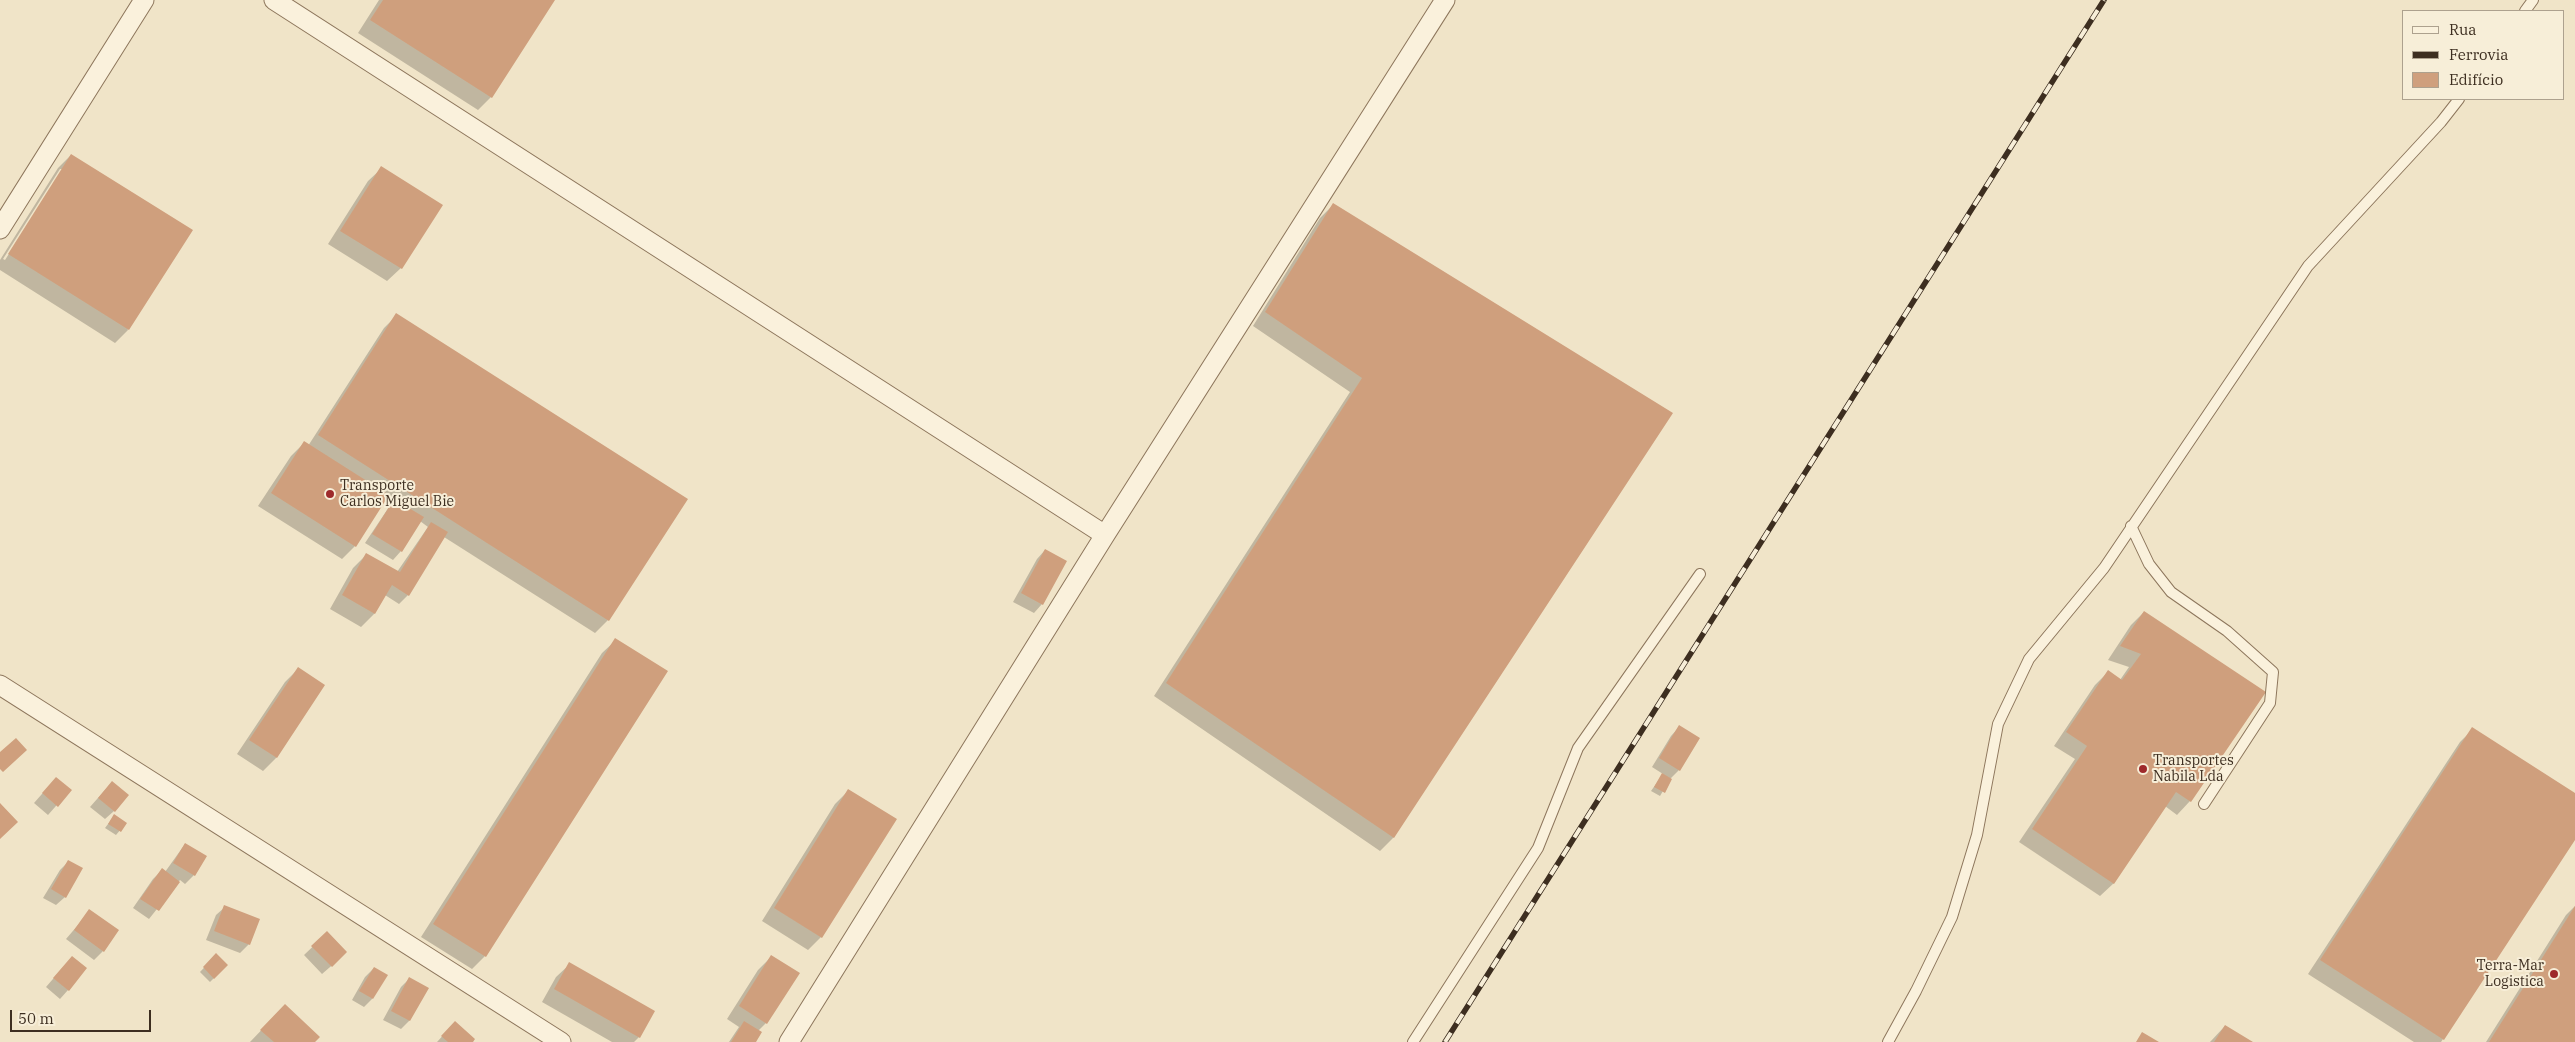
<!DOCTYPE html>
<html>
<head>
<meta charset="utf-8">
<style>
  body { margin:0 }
  #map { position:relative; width:2575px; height:1042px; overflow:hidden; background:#f0e4c8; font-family:"IBM Plex Serif",serif }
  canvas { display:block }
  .legend { position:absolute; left:2402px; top:10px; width:162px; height:90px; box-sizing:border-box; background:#f7eed8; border:1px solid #ada18e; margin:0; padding:6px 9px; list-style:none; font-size:15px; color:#3d2e20 }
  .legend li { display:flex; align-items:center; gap:10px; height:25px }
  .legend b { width:25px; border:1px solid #ada18e }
  .scale { position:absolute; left:10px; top:1010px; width:141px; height:22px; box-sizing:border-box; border:2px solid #3d2e20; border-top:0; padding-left:6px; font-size:15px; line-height:18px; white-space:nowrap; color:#3d2e20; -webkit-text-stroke:4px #f7eed8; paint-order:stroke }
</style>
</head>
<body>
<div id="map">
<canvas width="2575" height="1042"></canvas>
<ul class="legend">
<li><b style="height:6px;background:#faf1dc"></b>Rua</li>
<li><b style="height:6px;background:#3d2e20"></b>Ferrovia</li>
<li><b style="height:14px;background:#cf9f7d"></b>Edifício</li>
</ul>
<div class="scale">50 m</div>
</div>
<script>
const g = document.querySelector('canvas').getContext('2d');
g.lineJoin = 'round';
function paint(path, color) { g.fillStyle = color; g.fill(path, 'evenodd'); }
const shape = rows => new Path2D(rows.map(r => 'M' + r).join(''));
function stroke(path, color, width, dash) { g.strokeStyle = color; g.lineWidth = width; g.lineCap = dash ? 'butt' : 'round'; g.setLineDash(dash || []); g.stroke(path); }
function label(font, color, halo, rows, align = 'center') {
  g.font = font + ' "IBM Plex Serif",serif'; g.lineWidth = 4; g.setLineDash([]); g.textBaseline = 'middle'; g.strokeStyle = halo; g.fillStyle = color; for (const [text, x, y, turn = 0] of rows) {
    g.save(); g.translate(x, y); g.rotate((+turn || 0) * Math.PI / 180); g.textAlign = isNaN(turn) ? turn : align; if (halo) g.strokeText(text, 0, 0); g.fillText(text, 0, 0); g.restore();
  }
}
paint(shape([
  [379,0,554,0,491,97,478,110,358,33],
  [71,155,128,330,115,343,0,270,0,260,58,168],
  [60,169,63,169,5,260,3,259],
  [382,168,441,205,401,268,387,281,328,244,368,181],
  [1333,205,1671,413,1393,838,1380,851,1154,696,1350,392,1253,326,1320,218],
  [397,315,608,620,595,633,444,537,408,595,399,604,385,595,374,614,361,627,330,609,353,568,366,555,397,572,428,527,420,521,401,551,393,560,365,543,391,504,385,499,355,546,342,559,258,506,291,456,304,443,308,446,384,328],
  [1045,550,1042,604,1034,613,1013,602,1037,559],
  [2144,612,2190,801,2177,815,2165,806,2114,883,2100,896,2019,842,2075,759,2054,746,2095,685,2108,672,2120,680,2129,667,2108,660,2131,625],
  [616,640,485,956,472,969,421,937,602,653],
  [298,669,276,758,263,771,237,754,285,682],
  [1679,727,1679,770,1670,779,1660,796,1651,791,1663,774,1652,767,1671,736],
  [2473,729,2575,795,2575,838,2443,1039,2441,1042,2414,1042,2308,974,2460,742],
  [56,778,70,790,48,815,34,803],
  [112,782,114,811,105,819,90,807],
  [848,791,821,937,808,950,762,921,835,804],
  [114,816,126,823,116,835,105,828],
  [185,844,205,857,194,875,185,884,180,880,149,919,133,908,153,879,162,870,165,872],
  [68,862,65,897,56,905,43,898,60,870],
  [2575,906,2575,1042,2486,1042,2566,915],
  [225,907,249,944,240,953,206,940,216,915],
  [90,911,103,951,94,960,66,939],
  [327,933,337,961,322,974,304,955],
  [216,955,227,965,210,982,200,972],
  [72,957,68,990,60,999,46,987],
  [771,957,766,1023,758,1031,755,1042,729,1042,739,1027,727,1019,758,970],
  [570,964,639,1037,634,1042,612,1042,542,1002,556,977],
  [374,968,372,999,364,1007,352,1000,365,977],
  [409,979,409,1021,401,1029,383,1020,401,987],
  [272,1019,313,1042,250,1042],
  [2225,1026,2250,1042,2210,1042],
  [447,1031,471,1042,437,1042]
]), '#0003');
paint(shape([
  [383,0,555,0,492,98,370,20],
  [71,154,193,230,129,330,8,254],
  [381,166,443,205,402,269,340,231],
  [1333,203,1673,413,1394,838,1166,683,1362,378,1265,312],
  [396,313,688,499,609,621,318,435],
  [304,441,389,495,356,547,271,493],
  [394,499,424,517,402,552,372,534],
  [431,522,448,532,409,596,392,585,375,614,342,595,366,553,400,572],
  [1045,549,1067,561,1043,605,1021,593],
  [2144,611,2266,692,2191,802,2176,792,2114,884,2032,829,2087,746,2066,732,2108,670,2122,680,2141,654,2120,646],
  [615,638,668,671,486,957,433,924],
  [298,667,325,685,277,758,249,740],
  [1679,725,1700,738,1680,771,1659,758],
  [2472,727,2575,793,2575,840,2444,1040,2320,960],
  [16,738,27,750,3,772,0,769,0,752],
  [1662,773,1672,779,1665,793,1654,787],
  [56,777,72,790,58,807,42,793],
  [112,781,129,795,115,812,98,798],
  [848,789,897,819,822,938,774,908],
  [0,803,18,822,0,839],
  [114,814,127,823,121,832,108,824],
  [185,843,207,856,195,876,173,863],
  [68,860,83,868,66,898,51,889],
  [162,868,180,882,159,911,140,899],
  [224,905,260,919,250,945,214,931],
  [2575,906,2575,1042,2489,1042],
  [89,909,119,930,104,952,74,930],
  [327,931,347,952,332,967,311,946],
  [216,953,228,965,214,979,203,967],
  [771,955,800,973,767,1024,739,1006],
  [72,956,87,968,69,991,53,978],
  [569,962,655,1011,640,1038,554,989],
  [374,967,388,975,373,999,359,991],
  [409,977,429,988,410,1021,391,1011],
  [285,1004,320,1037,315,1042,274,1042,260,1030],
  [455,1021,475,1039,473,1042,448,1042,441,1036],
  [744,1021,762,1032,756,1042,731,1042],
  [2225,1025,2253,1042,2214,1042],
  [2142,1032,2159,1042,2136,1042]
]), '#cf9f7d');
const service = shape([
  [2525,11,2533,0],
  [2131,526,2149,564,2171,592,2227,631,2273,672,2270,703,2204,804],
  [1413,1042,1538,848,1578,748,1700,574],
  [1888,1042,1916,991,1952,917,1977,835,1998,724,2029,659,2104,568,2308,266,2441,122,2459,99]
]);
const minor = shape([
  [274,0,1105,535],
  [0,229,144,0],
  [0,685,561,1042],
  [789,1042,1105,535,1445,0]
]);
stroke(service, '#8d765c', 12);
stroke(minor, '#8d765c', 21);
stroke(service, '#faf1dc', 10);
stroke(minor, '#faf1dc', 19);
const rail = shape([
  [1445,1042,2104,0]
]);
stroke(rail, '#3d2e20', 5.5);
stroke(rail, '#f7eed8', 4, [11]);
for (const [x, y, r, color] of [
  [330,494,5,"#9e2a2b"],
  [2143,769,5,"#9e2a2b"],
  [2554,974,5,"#9e2a2b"]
]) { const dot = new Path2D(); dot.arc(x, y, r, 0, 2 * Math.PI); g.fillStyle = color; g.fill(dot); stroke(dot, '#f7eed8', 2); }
label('14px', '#3d2e20', '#f7eed8', [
  ["Transporte",340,486],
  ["Carlos Miguel Bie",340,502],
  ["Transportes",2153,761],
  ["Nabila Lda",2153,777],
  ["Terra-Mar",2544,966,"right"],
  ["Logistica",2544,982,"right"]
], 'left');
</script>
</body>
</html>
